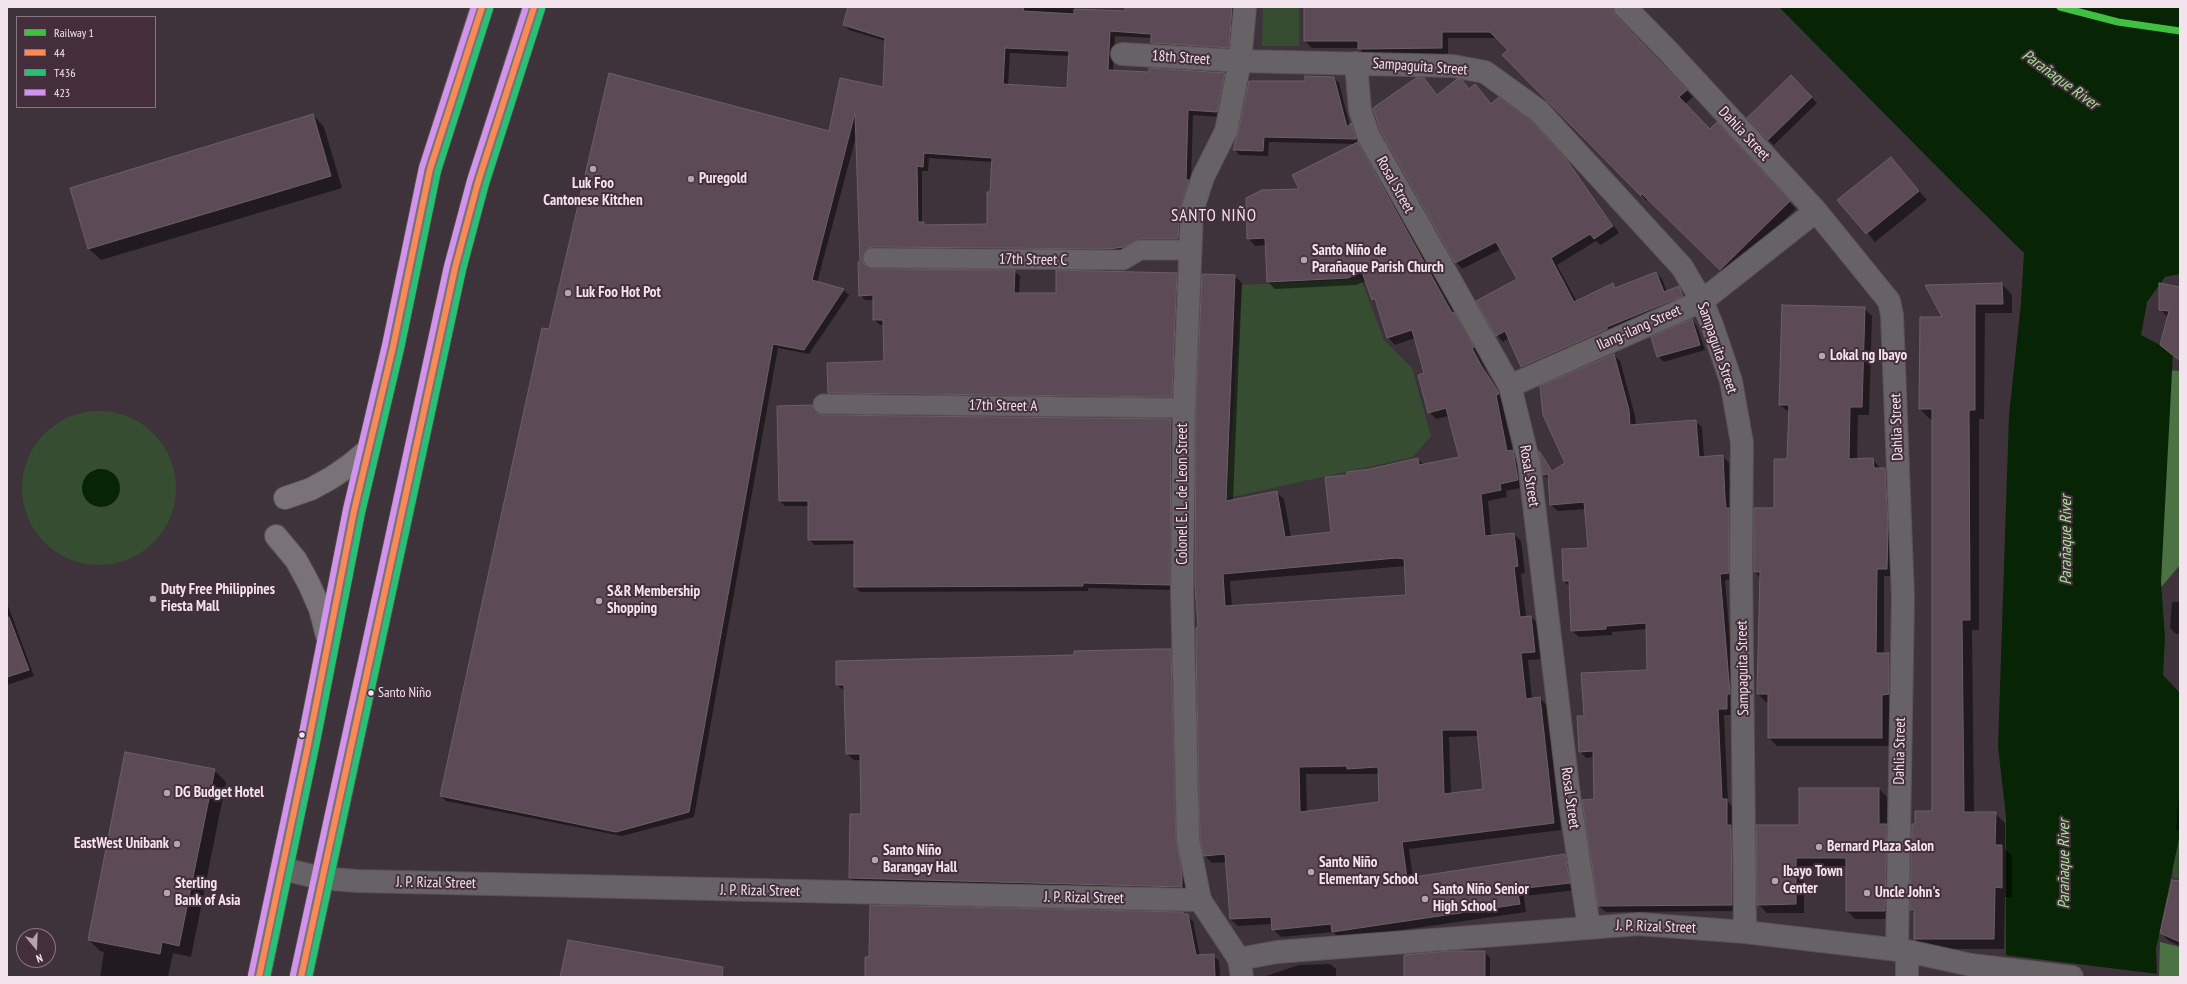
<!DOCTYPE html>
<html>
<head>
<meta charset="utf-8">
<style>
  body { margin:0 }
  #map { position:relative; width:2187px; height:984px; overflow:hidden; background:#3f333b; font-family:"PT Sans Narrow",sans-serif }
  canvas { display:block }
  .frame { position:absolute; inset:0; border:8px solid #f2e3ec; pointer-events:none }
  .legend { position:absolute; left:16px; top:16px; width:140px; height:92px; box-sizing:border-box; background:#442e3c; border:1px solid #8a7682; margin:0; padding:5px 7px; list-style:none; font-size:12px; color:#f2e3ec }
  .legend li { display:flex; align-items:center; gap:8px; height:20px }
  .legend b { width:20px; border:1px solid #8a7682 }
  .north { position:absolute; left:16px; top:928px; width:40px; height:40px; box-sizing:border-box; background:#442e3c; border:1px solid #8a7682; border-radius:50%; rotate:161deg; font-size:11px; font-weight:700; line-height:16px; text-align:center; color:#f2e3ec }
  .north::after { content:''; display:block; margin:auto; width:14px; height:18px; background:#b3a5ae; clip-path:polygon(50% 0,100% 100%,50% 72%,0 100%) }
</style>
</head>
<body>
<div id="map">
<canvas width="2187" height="984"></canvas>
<div class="frame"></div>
<ul class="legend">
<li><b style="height:5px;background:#40c040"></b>Railway 1</li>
<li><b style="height:5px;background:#f98a56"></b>44</li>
<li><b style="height:5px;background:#26c172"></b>T436</li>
<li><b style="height:5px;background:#d193ec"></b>423</li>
</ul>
<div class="north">N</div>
</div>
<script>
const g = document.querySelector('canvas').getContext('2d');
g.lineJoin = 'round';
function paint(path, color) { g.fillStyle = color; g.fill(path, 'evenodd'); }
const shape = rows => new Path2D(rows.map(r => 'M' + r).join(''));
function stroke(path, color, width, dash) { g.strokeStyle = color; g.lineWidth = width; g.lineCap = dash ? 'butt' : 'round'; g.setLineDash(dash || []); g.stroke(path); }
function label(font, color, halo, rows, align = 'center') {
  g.font = font + ' "PT Sans Narrow",sans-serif'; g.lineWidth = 4; g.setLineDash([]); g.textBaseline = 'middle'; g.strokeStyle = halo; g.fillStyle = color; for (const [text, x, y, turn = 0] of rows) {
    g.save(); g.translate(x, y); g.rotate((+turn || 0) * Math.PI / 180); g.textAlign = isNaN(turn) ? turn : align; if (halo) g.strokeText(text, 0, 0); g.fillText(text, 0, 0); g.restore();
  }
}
paint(shape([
  [1263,7,1299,7,1299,46,1262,46],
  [1361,279,1384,340,1412,368,1431,436,1413,457,1227,498,1242,285],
  '22 488a77 77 0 1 1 154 0a77 77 0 1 1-154 0Z',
  [2180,834,2180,878,2173,878,2171,836]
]), '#364d31');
paint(shape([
  [2144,368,2180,371,2180,565,2157,592],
  [2160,942,2180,947,2180,977,2159,977]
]), '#4c7244');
paint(shape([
  [1779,7,2180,7,2180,274,2165,277,2147,302,2141,335,2173,352,2161,582,2165,638,2163,675,2179,692,2180,834,2156,949,2157,977,2006,977,2006,816,1998,747,2009,415,2021,303,2024,253,1944,174],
  '82 488a19 19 0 1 1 38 0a19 19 0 1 1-38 0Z'
]), '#072405');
paint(shape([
  [2005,955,2158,974,2159,977,2004,977]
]), '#3f333b');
paint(shape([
  [849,7,1076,7,1076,10,1126,12,1126,7,1240,7,1233,52,1157,48,1152,43,1152,38,1115,36,1113,71,1224,74,1230,79,1222,117,1193,115,1191,184,1183,244,1130,251,867,263,868,267,873,270,1014,271,1020,276,1019,294,1057,294,1177,274,1182,279,1177,402,834,398,829,393,885,362,884,325,880,325,874,320,874,300,865,300,860,295,857,133,817,283,844,290,849,295,809,354,778,348,694,817,622,836,446,801,441,796,549,330,830,132,883,88,886,41,849,30,844,24],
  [1010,53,1070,56,1068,89,1008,85],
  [929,158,993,162,988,225,926,226,922,223,922,171,928,171],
  [1305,7,1610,7,1623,24,1693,97,1685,104,1710,131,1724,131,1796,209,1727,276,1647,198,1647,201,1503,55,1509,50,1498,38,1448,38,1448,54,1366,56,1359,48,1312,48,1305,41],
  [1791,77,1817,103,1774,145,1768,140],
  [1334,78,1339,83,1350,126,1356,130,1361,144,1358,144,1365,151,1456,316,1461,321,1480,355,1479,356,1489,376,1505,399,1506,402,1502,403,1513,451,1520,458,1525,487,1506,491,1507,497,1488,501,1491,536,1514,534,1521,541,1525,573,1521,574,1526,617,1531,617,1538,624,1542,659,1528,660,1532,699,1540,698,1547,706,1561,830,1409,849,1413,878,1565,855,1572,863,1576,890,1524,896,1526,912,1340,939,1333,932,1281,937,1273,929,1273,924,1238,926,1230,919,1227,862,1212,863,1205,856,1201,838,1197,585,1203,275,1235,276,1242,283,1233,500,1276,492,1284,499,1291,537,1332,533,1348,475,1418,459,1424,465,1460,458,1449,416,1436,419,1429,412,1425,374,1415,338,1395,345,1387,337,1377,304,1373,300,1366,281,1356,285,1275,289,1268,282,1266,245,1255,246,1248,238,1301,190,1356,144,1269,142,1268,156,1239,155,1234,149,1306,82],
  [1406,566,1408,596,1232,607,1230,581],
  [1479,736,1484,790,1451,794,1449,737],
  [1306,774,1379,774,1380,803,1307,812],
  [1424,79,1438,96,1462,81,1469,89,1475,85,1491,105,1537,128,1572,167,1619,233,1601,245,1596,241,1557,265,1577,302,1612,284,1617,289,1656,273,1662,279,1667,292,1679,287,1689,302,1529,373,1522,367,1509,338,1503,342,1497,335,1518,280,1501,249,1462,269,1456,262],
  [313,115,324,127,342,188,101,260,89,249],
  [1891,158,1927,200,1875,242,1839,200],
  [2002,284,2012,295,2012,313,1985,313,1984,419,1979,419,1979,630,1972,630,1974,813,1995,813,2005,823,2005,849,2012,856,2012,897,2005,897,2004,949,1925,949,1915,939,1915,914,1911,910,1933,812,1933,419,1930,419,1920,409,1944,318,1926,286],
  [2180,288,2180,362,2161,345,2168,318,2160,309],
  [1864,308,1872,316,1869,415,1858,415,1857,459,1872,459,1881,469,1885,469,1893,477,1894,576,1884,576,1884,654,1889,654,1897,662,1896,702,1890,702,1890,746,1777,746,1769,738,1769,702,1766,702,1758,694,1760,578,1755,572,1788,460,1790,413,1780,405],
  [1692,320,1697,326,1705,350,1664,362,1658,356],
  [1614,355,1620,361,1635,416,1636,426,1695,421,1702,427,1704,457,1723,456,1729,463,1734,579,1725,580,1735,700,1733,715,1724,715,1728,802,1732,806,1733,828,1737,832,1738,911,1606,912,1599,906,1594,757,1586,758,1580,751,1585,717,1648,671,1647,629,1612,632,1612,635,1579,637,1572,631,1570,587,1564,581,1589,549,1586,509,1558,511,1551,505,1549,480,1544,475,1540,454,1553,471,1566,464],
  [812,406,819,415,1171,420,1176,425,1174,590,1088,588,1088,591,860,592,855,587,855,544,815,545,809,540,809,506,785,506,780,501,778,407],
  [2172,602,2180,602,2180,634,2176,634,2170,628],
  [7,603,34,676,7,685],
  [1171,650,1177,656,1188,893,857,884,850,878,862,815,861,760,854,760,847,754,845,691,837,685,1075,656],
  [214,770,226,782,191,957,173,953,168,977,100,977,104,952,100,951,89,940],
  [1879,789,1887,797,1887,826,1895,834,1893,919,1855,919,1847,911,1847,866,1804,866,1804,913,1767,913,1758,904,1800,826],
  [2179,797,2180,798,2180,832,2176,829],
  [2180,883,2180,946,2169,941,2161,933],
  [1182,913,1193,921,1200,956,1214,956,1219,961,1220,977,866,977],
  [1485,952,1490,958,1490,977,1406,977],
  [1330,964,1336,969,1336,977,1263,977,1299,965]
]), '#0007');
const building = shape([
  [848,7,1024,7,1023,11,1074,14,1074,9,1125,11,1125,7,1232,7,1229,48,1151,43,1151,34,1110,31,1108,70,1149,72,1149,68,1225,73,1217,112,1188,110,1186,180,1189,180,1180,210,1178,239,1140,239,1124,247,1108,249,873,247,867,249,862,258,864,264,873,269,1015,270,1014,293,1056,293,1056,270,1177,273,1172,397,828,393,827,363,884,361,883,320,873,320,873,295,859,296,858,262,860,262,855,113,812,280,844,289,804,350,773,344,689,812,616,832,440,796,542,328,549,329,609,73,829,131,840,78,883,87,885,38,843,25,848,7],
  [1005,48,1069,51,1067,88,1003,84,1005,48],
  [924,153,992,158,990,192,987,192,987,224,924,225,924,222,918,222,917,166,923,167,924,153],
  [1304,7,1611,7,1616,16,1687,90,1679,97,1710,129,1717,122,1790,201,1720,270,1641,193,1641,196,1502,55,1508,50,1490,32,1442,32,1442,48,1358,49,1358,41,1304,41,1304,7],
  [1791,75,1812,97,1768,140,1747,118,1791,75],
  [1305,76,1334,77,1347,127,1351,123,1356,139,1264,137,1263,151,1233,150,1238,133,1249,81,1305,81,1305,76],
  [1416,78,1424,78,1437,95,1457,79,1462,80,1469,89,1475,84,1491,104,1499,97,1531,120,1566,159,1613,226,1594,239,1590,234,1551,258,1574,302,1613,283,1615,288,1656,272,1664,292,1679,286,1683,296,1607,327,1607,329,1521,367,1505,331,1496,336,1476,301,1517,279,1496,242,1455,263,1380,130,1373,108,1416,78],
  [313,114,331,176,88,249,70,188,313,114],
  [1358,142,1452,313,1454,312,1474,347,1472,348,1482,367,1498,391,1499,394,1496,395,1507,451,1513,450,1518,480,1500,484,1501,490,1481,494,1485,536,1514,533,1518,566,1514,567,1520,617,1531,616,1535,652,1521,653,1526,699,1540,697,1554,823,1402,842,1407,878,1565,854,1570,883,1517,889,1520,904,1332,932,1331,924,1272,930,1271,917,1230,919,1225,854,1204,856,1200,839,1196,649,1196,628,1198,627,1195,585,1196,408,1202,274,1235,275,1226,501,1277,491,1285,537,1331,532,1325,477,1347,475,1347,472,1370,469,1418,458,1419,465,1459,457,1446,408,1428,413,1418,375,1424,373,1412,330,1387,338,1375,299,1372,300,1362,272,1348,278,1267,282,1265,238,1247,239,1246,198,1262,190,1299,189,1292,175,1358,142],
  [1396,558,1404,559,1406,595,1225,606,1223,574,1396,558],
  [1442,730,1477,730,1483,789,1444,794,1442,730],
  [1347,766,1347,769,1378,767,1379,802,1300,812,1299,767,1347,766],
  [1891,157,1919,191,1866,234,1837,200,1891,157],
  [2002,283,2003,304,1975,304,1975,410,1969,410,1970,620,1962,620,1964,812,1996,812,1995,845,2002,845,2002,888,1995,887,1994,939,1914,939,1914,910,1910,910,1912,824,1915,824,1915,811,1932,811,1932,409,1919,409,1920,317,1942,317,1925,285,2002,283],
  [2159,283,2180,287,2180,361,2160,345,2169,311,2159,310,2159,283],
  [1782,305,1865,307,1862,407,1850,407,1849,459,1873,458,1874,468,1885,468,1888,525,1887,569,1877,569,1876,653,1889,653,1889,694,1882,695,1882,738,1768,738,1768,694,1757,694,1760,572,1754,572,1754,508,1774,508,1774,459,1787,459,1789,405,1779,405,1782,305],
  [1692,319,1700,345,1657,357,1651,337,1692,319],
  [1614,354,1629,410,1630,425,1696,420,1699,457,1723,455,1725,498,1726,508,1729,508,1729,573,1720,574,1730,694,1727,694,1727,709,1718,709,1722,799,1727,799,1727,825,1731,825,1732,905,1598,906,1582,800,1594,799,1593,751,1579,752,1577,716,1584,716,1581,673,1647,670,1646,623,1606,626,1606,629,1571,631,1569,581,1563,581,1562,549,1588,548,1584,502,1550,505,1548,474,1543,475,1539,451,1552,471,1565,463,1543,415,1540,386,1614,354],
  [812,405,817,413,823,415,1171,419,1170,585,1083,583,1083,586,854,587,854,540,808,540,808,501,779,501,777,406,812,405],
  [7,617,9,617,29,670,7,677,7,617],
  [1156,649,1171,649,1176,840,1182,874,1182,887,849,878,850,814,861,814,860,754,846,754,844,685,836,685,836,661,1074,655,1074,651,1156,649],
  [125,752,215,769,179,946,162,942,160,954,88,940,125,752],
  [1799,788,1879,788,1879,824,1887,824,1885,911,1846,911,1846,858,1796,858,1796,904,1757,905,1756,825,1799,825,1799,788],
  [2172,880,2180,881,2180,942,2160,933,2172,880],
  [870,905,1183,912,1183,914,1188,914,1196,955,1214,954,1215,977,865,977,865,957,869,957,870,905],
  [568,940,723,967,722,977,560,977,568,940],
  [1449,951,1485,951,1485,977,1404,977,1404,955,1449,951]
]);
paint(building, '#5c4b56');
stroke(building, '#6a6066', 1);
const pedestrian = shape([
  [873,258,1123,260,1140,250,1190,250],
  [823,404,1184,408]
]);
const minor = shape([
  [1625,7,1667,50,1816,211,1889,301,1892,315,1903,598,1897,950],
  [1122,54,1240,61,1453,66,1485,72,1539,111,1682,267,1702,301,1712,325,1731,381,1742,443,1741,559,1745,932],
  [1356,63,1360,110,1368,135,1510,386,1529,463,1570,803,1589,927],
  [1510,386,1702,301,1816,211],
  [1907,951,1907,977]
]);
const tertiary = shape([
  [283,869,321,878,357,881,1200,900],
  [1239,959,1277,952,1639,924,1745,932,1907,951,1971,965,2072,977],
  [1242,977,1239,959,1200,900,1188,840,1182,590,1184,408,1192,211,1203,177,1226,131,1240,61,1245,7]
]);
const primary = shape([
  [285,498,311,489,331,478,350,465,368,450],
  [276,536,296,560,309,584,320,609,327,636],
  [259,977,308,745,354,511,393,347,430,169,482,7],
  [301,977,455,268,478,182,534,7]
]);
stroke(pedestrian, '#5b5056', 21);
stroke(minor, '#5b5056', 24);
stroke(tertiary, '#5b5056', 24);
stroke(primary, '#5b5056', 24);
stroke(pedestrian, '#666265', 19);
stroke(minor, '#666265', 22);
stroke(tertiary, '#666265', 22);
stroke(primary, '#797276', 22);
stroke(shape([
  [259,977,308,745,354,511,393,347,430,169,482,7],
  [301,977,455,268,478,182,534,7]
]), '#f98a56', 6);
stroke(shape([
  [267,977,316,747,362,513,401,349,438,171,490,9],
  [309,977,463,270,486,184,542,9]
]), '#26c172', 6);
stroke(shape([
  [251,975,300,743,346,509,385,345,422,167,474,7],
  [293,975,447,266,470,180,526,7]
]), '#d193ec', 6);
stroke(shape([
  [2060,7,2118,22,2180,31]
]), '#40c040', 7);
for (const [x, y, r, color] of [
  [593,169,4,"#b3a5ae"],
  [691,179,4,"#b3a5ae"],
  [1304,260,4,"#b3a5ae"],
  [568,293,4,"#b3a5ae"],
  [1822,356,4,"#b3a5ae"],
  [153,599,4,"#b3a5ae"],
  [599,601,4,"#b3a5ae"],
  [371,693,3.5,"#f2e3ec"],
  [302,735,3.5,"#f2e3ec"],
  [167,793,4,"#b3a5ae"],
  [177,844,4,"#b3a5ae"],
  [1819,847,4,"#b3a5ae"],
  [875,860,4,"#b3a5ae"],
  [1311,872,4,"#b3a5ae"],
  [1775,881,4,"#b3a5ae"],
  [167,893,4,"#b3a5ae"],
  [1867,893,4,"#b3a5ae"],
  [1425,899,4,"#b3a5ae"]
]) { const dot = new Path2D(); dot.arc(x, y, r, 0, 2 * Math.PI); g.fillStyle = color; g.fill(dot); stroke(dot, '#442e3c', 1.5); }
label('14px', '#f2e3ec', '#442e3c', [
  ["Santo Niño",378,693]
], 'left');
label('15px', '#f2e3ec', '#442e3c', [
  ["18th Street",1181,58,4],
  ["Sampaguita Street",1420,67,4],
  ["Dahlia Street",1744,134,47],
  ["Rosal Street",1395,185,61],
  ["17th Street C",1033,260,1],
  ["Ilang-ilang Street",1639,328,-24],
  ["Sampaguita Street",1717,348,71],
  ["17th Street A",1003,406,1],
  ["Dahlia Street",1897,427,-92],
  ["Rosal Street",1529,476,81],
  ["Colonel E. L. de Leon Street",1183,494,-90],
  ["Sampaguita Street",1743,668,-91],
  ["Dahlia Street",1900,751,-89],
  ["Rosal Street",1570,798,82],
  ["J. P. Rizal Street",436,883,1],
  ["J. P. Rizal Street",760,891,1],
  ["J. P. Rizal Street",1084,898,1],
  ["J. P. Rizal Street",1656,927,2]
]);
label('bold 15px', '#f2e3ec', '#442e3c', [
  ["Puregold",699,179],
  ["Luk Foo",593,184,"center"],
  ["Cantonese Kitchen",593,201,"center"],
  ["Santo Niño de",1312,251],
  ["Parañaque Parish Church",1312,268],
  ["Luk Foo Hot Pot",576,293],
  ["Lokal ng Ibayo",1830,356],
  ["Duty Free Philippines",161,590],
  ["Fiesta Mall",161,607],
  ["S&R Membership",607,592],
  ["Shopping",607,609],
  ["DG Budget Hotel",175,793],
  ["EastWest Unibank",169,844,"right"],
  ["Bernard Plaza Salon",1827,847],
  ["Santo Niño",883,851],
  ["Barangay Hall",883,868],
  ["Santo Niño",1319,863],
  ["Elementary School",1319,880],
  ["Ibayo Town",1783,872],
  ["Center",1783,889],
  ["Sterling",175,884],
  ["Bank of Asia",175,901],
  ["Santo Niño Senior",1433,890],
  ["High School",1433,907],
  ["Uncle John's",1875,893]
], 'left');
label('italic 16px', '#a1e394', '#442e3c', [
  ["Parañaque River",2060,80,36],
  ["Parañaque River",2066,540,-90],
  ["Parañaque River",2064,864,-90]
]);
g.letterSpacing = '1px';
label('17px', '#f2e3ec', '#442e3c', [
  ["SANTO NIÑO",1214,216]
]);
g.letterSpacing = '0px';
</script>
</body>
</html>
